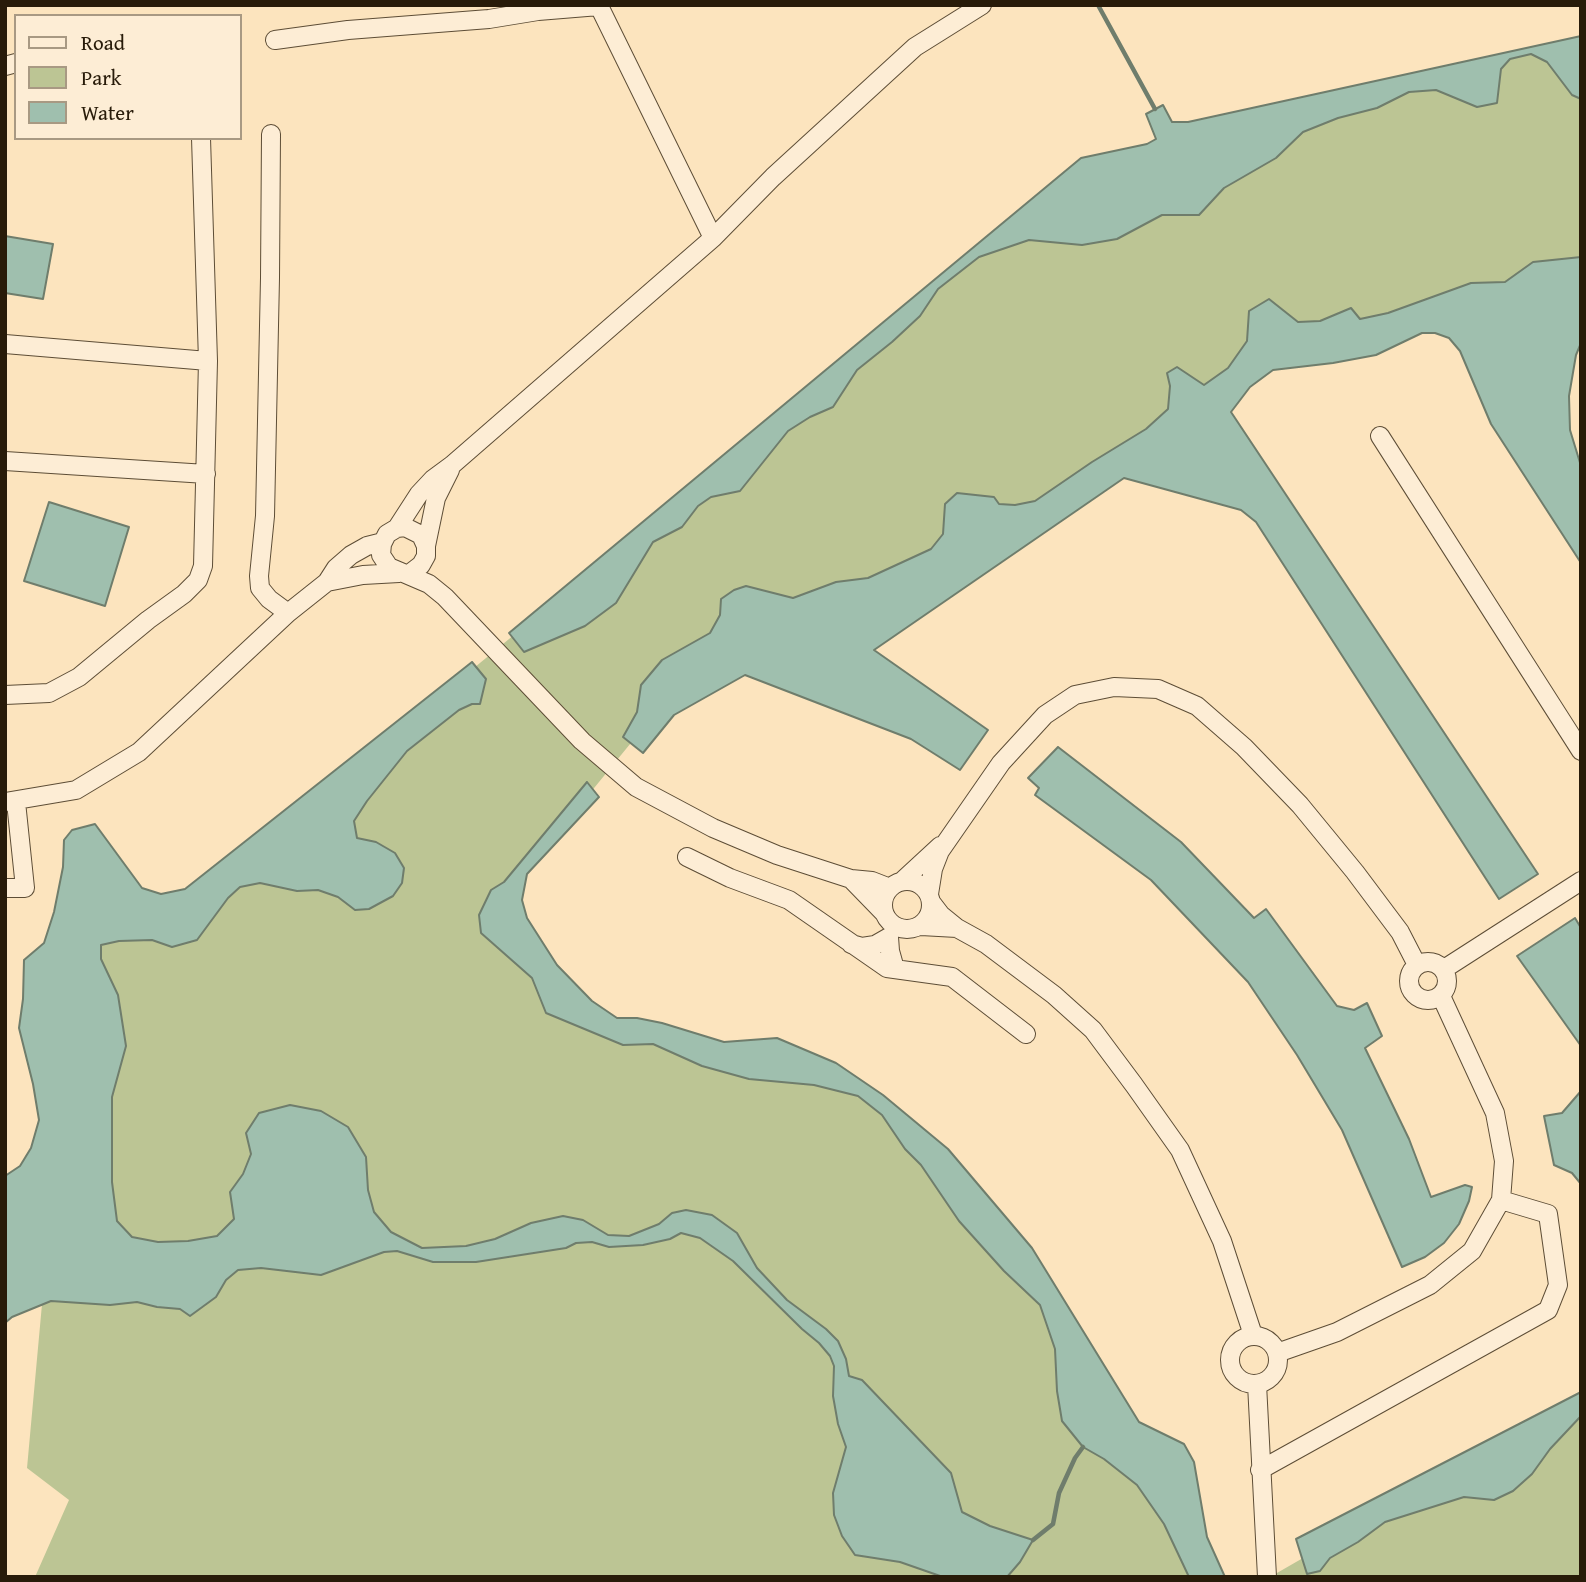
<!DOCTYPE html>
<html>
<head>
<meta charset="utf-8">
<style>
  body { margin:0 }
  #map { position:relative; width:1586px; height:1582px; overflow:hidden; background:#fce4be; font-family:"Gentium Book Plus",serif }
  canvas { display:block }
  .frame { position:absolute; inset:0; border:7px solid #281b09; pointer-events:none }
  .legend { position:absolute; left:14px; top:14px; width:228px; height:126px; box-sizing:border-box; background:#fdedd5; border:2px solid #a89983; margin:0; padding:9px 12px; list-style:none; font-size:21px; color:#281b09 }
  .legend li { display:flex; align-items:center; gap:14px; height:35px }
  .legend b { width:35px; border:2px solid #a89983 }
</style>
</head>
<body>
<div id="map">
<canvas width="1586" height="1582"></canvas>
<div class="frame"></div>
<ul class="legend">
<li><b style="height:9px;background:#fdedd5"></b>Road</li>
<li><b style="height:19px;background:#bcc594"></b>Park</li>
<li><b style="height:19px;background:#9fbfae"></b>Water</li>
</ul>
</div>
<script>
const g = document.querySelector('canvas').getContext('2d');
g.lineJoin = 'round';
function paint(path, color) { g.fillStyle = color; g.fill(path, 'evenodd'); }
const shape = rows => new Path2D(rows.map(r => 'M' + r).join(''));
function stroke(path, color, width, dash) { g.strokeStyle = color; g.lineWidth = width; g.lineCap = dash ? 'butt' : 'round'; g.setLineDash(dash || []); g.stroke(path); }
paint(shape([
  [1581,41,1581,269,1289,344,879,627,684,678,505,897,599,1022,866,1091,1048,1294,1203,1577,35,1577,69,1500,27,1468,78,911,189,903,1080,168,1232,121],
  [1581,1398,1581,1577,1270,1577]
]), '#bcc594');
const water = shape([
  [1581,36,1581,99,1572,95,1547,62,1531,54,1510,59,1501,69,1497,103,1477,107,1436,90,1409,92,1377,108,1338,118,1303,132,1276,158,1224,188,1199,215,1162,215,1117,239,1082,245,1029,240,979,257,938,289,920,316,892,342,857,370,833,407,810,417,788,431,740,491,711,497,698,506,682,527,653,542,616,603,585,626,524,652,509,633,1081,158,1147,144,1156,139,1146,114,1163,105,1172,122,1188,122,1581,36],
  [5,236,53,244,43,299,5,293,5,236],
  [1581,257,1581,343,1576,355,1569,396,1570,430,1581,466,1581,563,1491,424,1460,351,1449,338,1435,333,1422,333,1376,355,1333,363,1273,370,1250,387,1231,412,1538,874,1499,899,1256,522,1241,510,1124,478,874,650,988,730,960,770,911,739,745,675,674,715,643,753,623,737,637,712,641,685,662,660,710,633,720,615,721,599,734,590,746,586,793,598,836,582,868,578,931,549,943,534,945,504,957,493,994,497,999,504,1015,505,1035,501,1092,462,1146,429,1168,409,1170,386,1167,373,1177,367,1204,385,1228,368,1247,341,1249,311,1269,299,1298,322,1320,321,1351,308,1360,319,1388,313,1471,283,1505,282,1533,262,1581,257],
  [49,502,129,527,105,606,24,581,49,502],
  [472,662,486,679,480,704,472,704,459,710,407,751,367,801,354,821,357,838,376,842,395,853,404,868,402,883,393,896,369,909,355,910,338,897,318,890,297,891,260,883,240,887,228,898,197,940,172,947,152,940,119,941,101,945,101,959,118,995,126,1046,112,1097,112,1182,117,1221,132,1237,158,1242,188,1241,217,1236,234,1219,230,1192,243,1174,251,1154,246,1133,259,1113,290,1105,321,1111,348,1127,366,1157,368,1190,374,1212,391,1232,422,1248,466,1246,495,1239,531,1223,563,1216,583,1220,608,1235,629,1236,659,1224,672,1213,686,1210,712,1215,737,1233,757,1268,787,1300,826,1329,838,1341,846,1359,849,1376,862,1380,951,1473,962,1512,990,1526,1033,1540,1020,1562,1007,1577,943,1577,900,1562,855,1555,842,1536,834,1515,833,1493,846,1447,838,1424,833,1396,834,1366,830,1356,819,1343,802,1329,733,1261,700,1238,681,1233,670,1239,643,1245,609,1247,592,1242,576,1243,566,1248,476,1262,433,1262,397,1251,384,1252,321,1275,261,1268,238,1270,226,1280,216,1297,190,1316,180,1309,157,1307,137,1302,110,1305,51,1301,12,1317,5,1323,5,1176,20,1166,31,1148,39,1120,33,1084,19,1028,23,999,24,960,44,943,54,912,63,867,64,840,72,830,95,824,142,888,161,894,185,889,472,662],
  [1058,747,1181,842,1254,918,1266,909,1337,1006,1354,1010,1367,1003,1382,1036,1365,1048,1409,1139,1431,1197,1465,1185,1472,1187,1469,1201,1459,1224,1444,1243,1425,1257,1402,1267,1342,1130,1297,1055,1248,982,1151,880,1035,795,1039,788,1028,778,1058,747],
  [587,782,599,797,527,874,522,900,527,918,557,965,592,1001,617,1018,637,1018,662,1023,724,1042,777,1038,836,1063,883,1095,948,1149,1032,1248,1139,1422,1184,1444,1194,1462,1207,1537,1225,1577,1189,1577,1164,1524,1137,1485,1104,1459,1083,1447,1062,1421,1057,1391,1055,1349,1040,1305,1004,1271,959,1221,921,1165,905,1149,882,1115,858,1096,814,1085,749,1079,702,1066,653,1044,623,1045,546,1013,532,978,481,933,479,915,491,890,504,882,587,782],
  [1575,918,1581,928,1581,1046,1517,956,1575,918],
  [1581,1091,1581,1184,1572,1173,1554,1165,1544,1116,1562,1113,1581,1091],
  [1581,1392,1581,1416,1550,1449,1532,1474,1513,1491,1494,1500,1464,1497,1385,1522,1358,1542,1330,1558,1320,1571,1307,1574,1296,1539,1581,1392]
]);
paint(water, '#9fbfae');
stroke(water, '#6f7d6c', 2);
stroke(shape([
  [1098,5,1155,109],
  [1033,1540,1053,1524,1059,1493,1075,1458,1083,1447]
]), '#6f7d6c', 4.5);
const minor = shape([
  [275,40,348,30,489,19,538,11,599,6,713,238],
  [5,66,16,63],
  [271,134,270,278,265,516,259,576,260,588,269,599,288,613],
  [5,344,208,361],
  [1380,436,1581,751],
  [5,461,206,474],
  [405,527,421,535,426,546,426,556,421,565,408,575,389,567,381,555,382,544,387,534,397,528,405,527],
  [397,528,419,494,433,479,452,465,713,238,773,177,915,47,982,5],
  [383,542,367,546,351,555,336,568,327,582,363,575,399,573],
  [426,546,436,498,450,470],
  [408,575,429,584,445,597,582,741,636,787,713,828,777,855,851,879],
  [5,695,49,693,79,677,148,620,184,594,198,580,203,566,208,361,201,138],
  [5,802,76,790,139,752,288,613,327,582],
  [687,857,730,878,789,900,887,968,952,977,1026,1034],
  '883 905a24 24 0 1 1 48 0a24 24 0 1 1-48 0Z',
  [901,882,940,846],
  [5,888,25,888,16,802],
  [929,894,933,869,940,851,1001,763,1045,715,1075,695,1114,687,1158,689,1197,706,1244,747,1300,805,1355,872,1400,932,1417,965],
  [884,913,851,879,872,881,890,888],
  [921,926,957,928,941,915,931,902],
  [957,928,986,944,1054,995,1093,1030,1134,1085,1180,1150,1222,1241,1253,1335],
  [851,944,862,947,875,945,889,937,890,951,895,969],
  '1409 981a19 19 0 1 1 38 0a19 19 0 1 1-38 0Z',
  [1444,969,1581,881],
  '1230 1360a24 24 0 1 1 48 0a24 24 0 1 1-48 0Z',
  [1277,1353,1337,1332,1430,1285,1472,1251,1501,1200,1504,1161,1495,1113,1441,996],
  [1257,1384,1267,1577],
  [1260,1470,1548,1310,1558,1285,1548,1214,1501,1200]
]);
stroke(minor, '#5d4d36', 20);
stroke(minor, '#fdedd5', 18);
</script>
</body>
</html>
